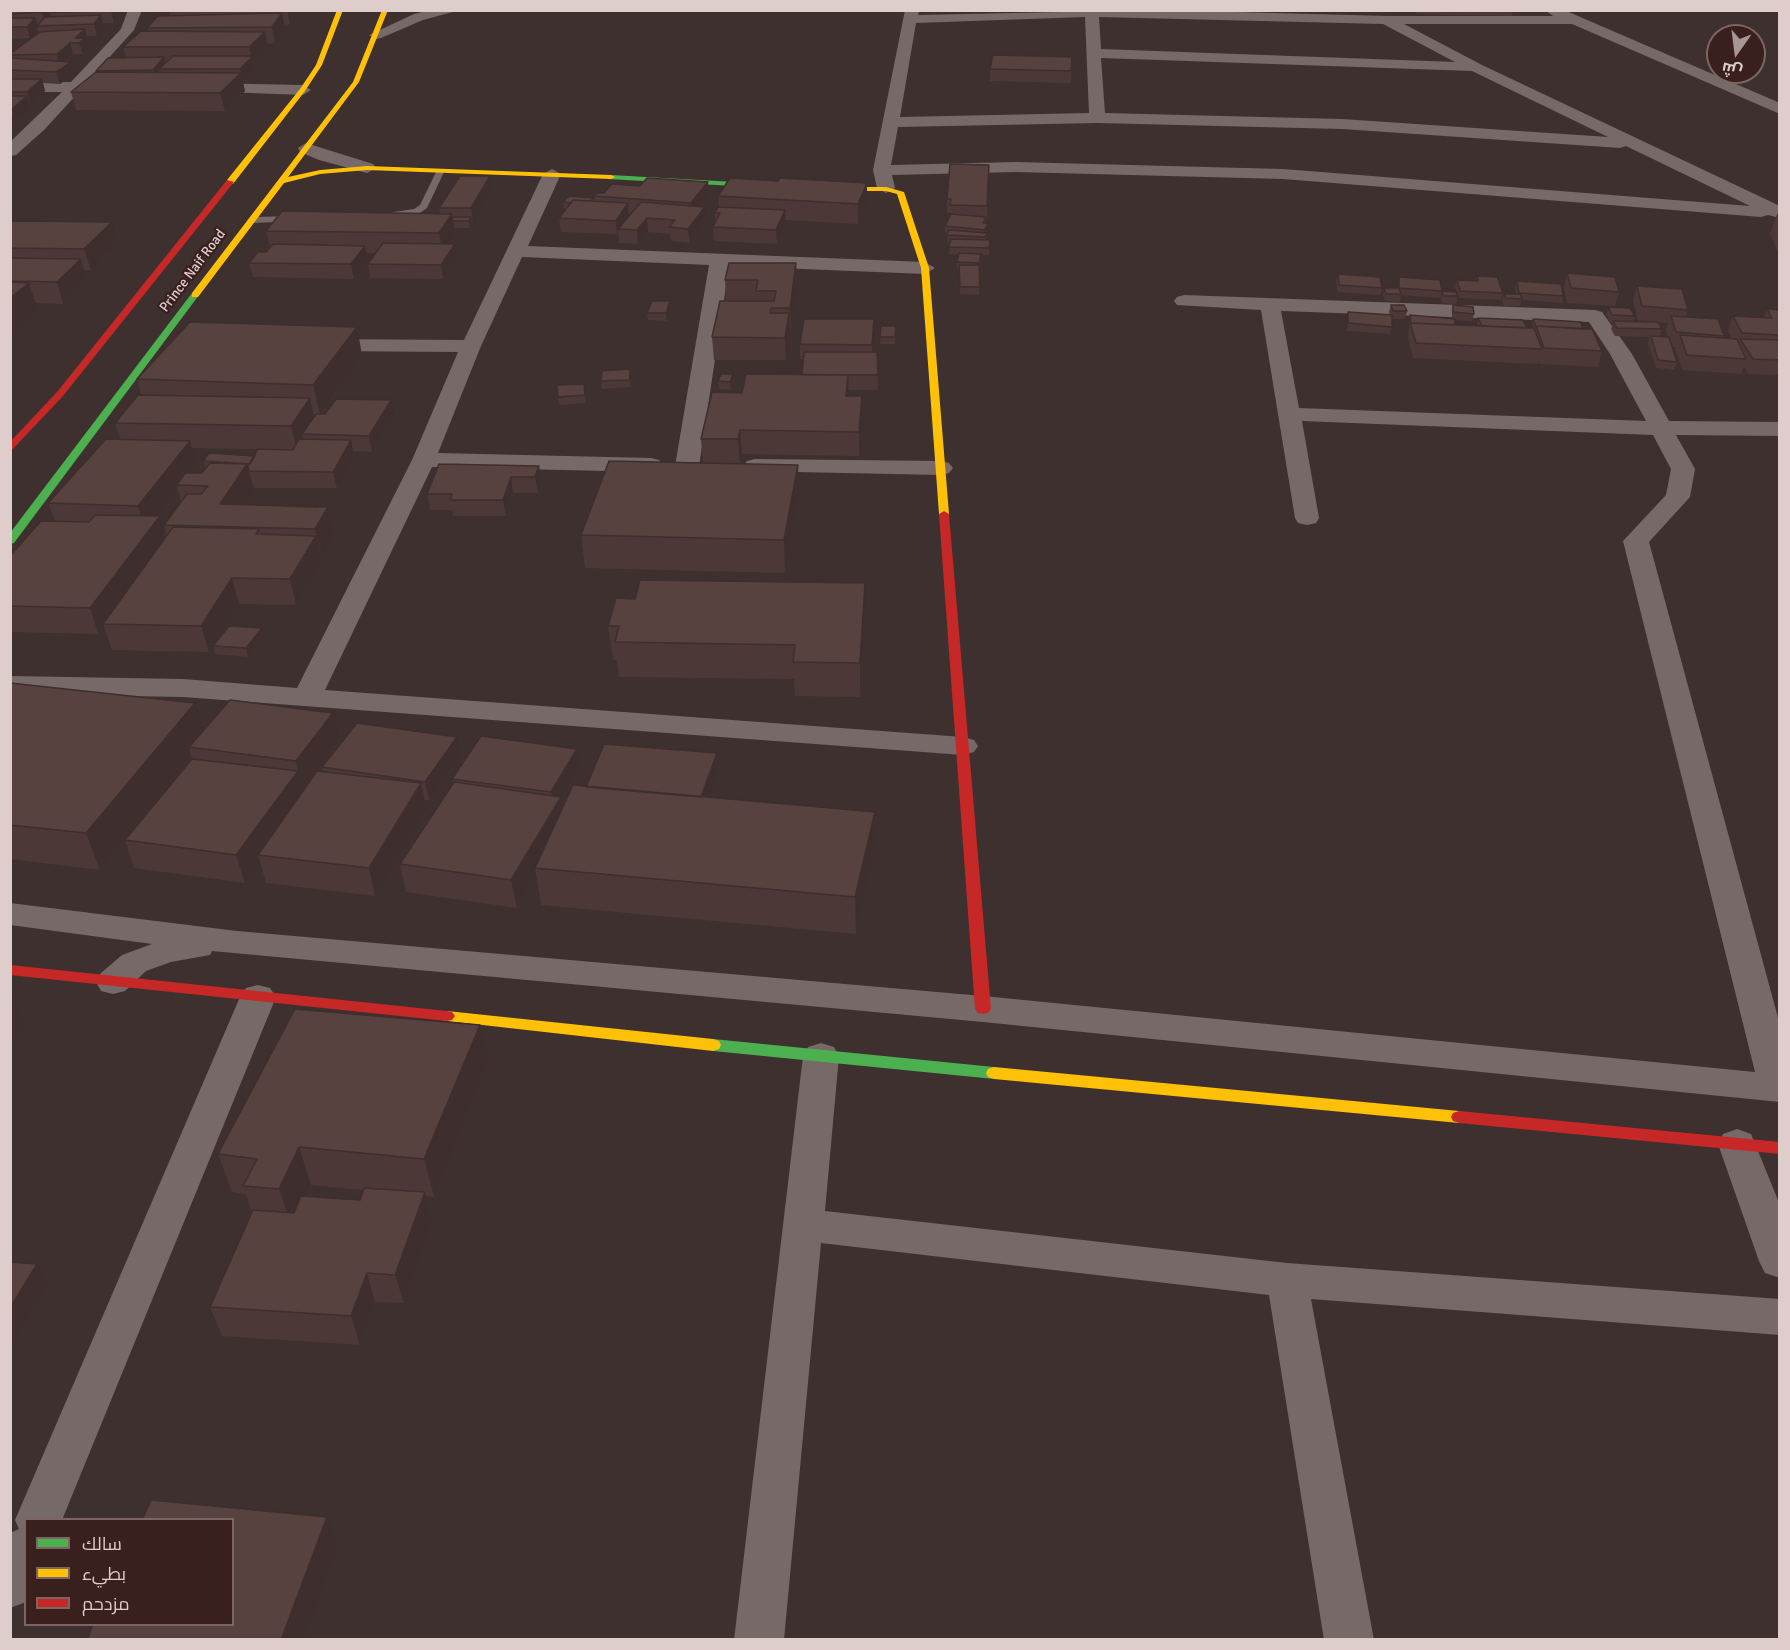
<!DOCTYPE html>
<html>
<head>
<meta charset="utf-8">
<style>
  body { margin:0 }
  #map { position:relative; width:1790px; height:1650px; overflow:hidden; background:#3e302e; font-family:Signika,Cairo,sans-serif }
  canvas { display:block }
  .frame { position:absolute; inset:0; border:12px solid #dfcdcb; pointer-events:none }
  .legend { position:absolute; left:24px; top:1518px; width:210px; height:108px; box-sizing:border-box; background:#3a201d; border:2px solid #7c6563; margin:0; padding:8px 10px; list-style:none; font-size:18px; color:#dfcdcb }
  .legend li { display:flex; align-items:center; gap:12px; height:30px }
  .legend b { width:30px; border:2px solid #7c6563 }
  .north { position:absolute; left:1706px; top:24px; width:60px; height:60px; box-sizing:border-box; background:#3a201d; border:2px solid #7c6563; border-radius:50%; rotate:194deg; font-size:16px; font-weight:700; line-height:24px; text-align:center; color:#dfcdcb }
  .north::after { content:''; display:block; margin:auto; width:21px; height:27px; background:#a79694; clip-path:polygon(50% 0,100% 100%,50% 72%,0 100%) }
</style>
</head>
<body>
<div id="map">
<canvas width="1790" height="1650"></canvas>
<div class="frame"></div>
<ul class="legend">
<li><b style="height:8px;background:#4caf50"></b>سالك</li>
<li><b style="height:8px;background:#ffc107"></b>بطيء</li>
<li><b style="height:8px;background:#c62828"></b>مزدحم</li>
</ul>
<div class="north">ش</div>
</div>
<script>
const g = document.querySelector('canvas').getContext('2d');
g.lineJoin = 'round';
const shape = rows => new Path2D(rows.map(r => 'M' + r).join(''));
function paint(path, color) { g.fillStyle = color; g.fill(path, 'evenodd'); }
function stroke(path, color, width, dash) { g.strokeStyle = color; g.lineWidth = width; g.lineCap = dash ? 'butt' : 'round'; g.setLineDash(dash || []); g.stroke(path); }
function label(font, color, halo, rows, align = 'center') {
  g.font = font + ' Signika,sans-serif'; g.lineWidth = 4.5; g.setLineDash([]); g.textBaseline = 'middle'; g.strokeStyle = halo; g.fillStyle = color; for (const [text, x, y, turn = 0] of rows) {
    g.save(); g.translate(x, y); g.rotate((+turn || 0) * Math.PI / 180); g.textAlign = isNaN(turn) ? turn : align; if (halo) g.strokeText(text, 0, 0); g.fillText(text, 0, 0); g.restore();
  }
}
paint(shape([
  [437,170,444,172,427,208,417,215,387,217,387,213,414,209,420,205,437,170],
  [299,216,304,219,302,221,252,223,247,220,252,217,299,216]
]), '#776968');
paint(shape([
  [128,10,142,10,134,30,87,82,119,82,124,84,127,87,124,90,79,92,44,130,16,155,10,156,10,142,62,92,10,92,10,82,71,82,121,29,128,10],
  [431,10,460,10,423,20,381,38,376,39,369,35,414,14,431,10],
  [905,10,919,10,918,15,1159,10,1388,16,1553,16,1545,10,1564,10,1780,103,1780,114,1572,24,1404,24,1482,65,1780,206,1780,218,1768,215,1761,217,1283,179,1016,172,892,175,895,188,886,193,877,188,873,170,905,10],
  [1085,17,1089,113,900,117,916,23,1085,17],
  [1099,17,1383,24,1455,62,1101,49,1099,17],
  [1101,58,1472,71,1608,137,1342,119,1105,113,1101,58],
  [1097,123,1342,129,1620,148,1626,146,1750,206,1283,169,1016,162,891,165,898,127,1097,123],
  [202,83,303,85,311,90,303,95,197,91,194,88,202,83],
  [306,143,373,164,376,168,367,173,319,160,300,152,298,148,306,143],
  [552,169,561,174,528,246,925,262,935,268,925,274,729,266,699,466,695,471,687,473,679,471,675,466,709,265,522,257,481,346,438,453,651,458,659,460,663,465,659,470,651,472,432,467,325,690,963,737,974,740,978,746,974,752,963,755,183,697,10,694,10,676,183,679,297,688,412,460,458,352,318,351,311,349,308,345,311,341,318,339,464,340,543,174,552,169],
  [1184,295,1595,310,1602,312,1632,354,1669,421,1780,422,1780,436,1676,435,1695,469,1690,497,1649,542,1780,1025,1780,1102,983,1022,212,951,210,955,171,962,146,971,125,991,113,994,101,991,96,982,101,973,122,955,152,944,10,925,10,903,237,931,983,996,1755,1072,1623,541,1666,495,1671,469,1653,435,1302,421,1319,518,1316,523,1307,525,1298,523,1295,518,1261,310,1177,305,1174,301,1177,297,1184,295],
  [1281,311,1589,322,1610,354,1646,421,1299,408,1281,311],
  [755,459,941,461,949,463,953,468,949,473,941,475,747,471,743,466,747,461,755,459],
  [258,985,270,988,276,997,62,1520,26,1520,26,1602,10,1608,10,1533,19,1529,15,1520,240,997,246,988,258,985],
  [821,1043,834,1047,839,1056,825,1211,1287,1263,1780,1299,1780,1335,1311,1299,1374,1640,1324,1640,1269,1295,821,1243,784,1640,734,1640,803,1056,808,1047,821,1043],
  [1737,1129,1751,1134,1780,1205,1780,1278,1765,1273,1759,1261,1718,1144,1723,1134,1737,1129]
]), '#776968');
paint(shape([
  [611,175,770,184,774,186,770,188,608,179,608,175,611,175],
  [192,293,199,295,14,543,10,544,10,533,192,293],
  [713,1039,994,1067,1000,1069,1002,1073,1000,1077,994,1079,713,1051,707,1049,705,1045,707,1041,713,1039]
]), '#4caf50');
paint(shape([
  [337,10,343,10,322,65,305,91,233,184,227,184,227,180,300,89,316,65,337,10],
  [382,10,388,10,359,82,288,177,320,170,367,166,611,175,615,177,611,179,367,170,320,174,284,183,198,297,192,297,192,293,353,82,382,10],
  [822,187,886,187,904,192,929,268,949,514,948,516,944,517,939,514,921,268,897,194,886,191,819,191,819,187,822,187],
  [447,1011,713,1039,719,1041,721,1045,719,1049,713,1051,447,1021,442,1020,439,1016,442,1012,447,1011],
  [994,1067,1459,1111,1465,1113,1467,1117,1465,1121,1459,1123,994,1079,988,1077,986,1073,988,1069,994,1067]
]), '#ffc107');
paint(shape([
  [227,180,234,182,63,396,10,452,10,442,57,392,227,180],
  [944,511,949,514,991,1009,988,1013,983,1014,978,1013,975,1009,939,514,944,511],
  [10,965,447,1011,452,1012,455,1016,452,1020,447,1021,10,975,10,965],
  [1459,1111,1780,1142,1780,1154,1459,1123,1453,1121,1451,1117,1453,1113,1459,1111]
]), '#c62828');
paint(shape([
  [10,10,118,10,119,16,114,23,103,23,104,26,97,36,87,36,88,41,86,43,88,50,83,54,73,54,65,62,71,62,74,74,60,84,43,83,45,91,29,104,31,108,17,120,19,126,10,132,10,54,39,33,38,30,30,38,10,39],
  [169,10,297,10,290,24,284,25,285,30,275,43,267,44,268,49,254,63,255,68,242,81,245,91,225,111,76,110,71,92,126,57,123,47,148,31,147,28,170,16],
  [1415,10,1513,10,1512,16,1417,14],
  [1072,57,1071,83,990,81,990,69],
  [989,165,987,220,986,220,985,223,988,223,986,240,990,240,989,255,981,255,981,262,979,270,979,295,960,294,959,269,957,269,957,262,959,254,949,254,950,242,947,242,948,234,945,233,945,226,950,216,950,213,947,212,947,199],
  [490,176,492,190,472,222,472,224,470,228,454,228,455,234,449,244,457,258,443,279,370,278,368,264,376,253,366,253,368,260,354,279,253,277,249,263,266,252,270,248,266,231,440,214,439,208],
  [594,196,708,196,700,207,706,221,690,243,671,241,670,234,648,232,638,244,619,243,618,233,617,234,561,232,559,218,566,209,564,209,563,202,594,198,595,201],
  [718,196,867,203,858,224,785,220,786,224,777,244,714,241,713,227,715,223,715,213,719,207],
  [1777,214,1779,214,1779,250,1777,250,1770,234],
  [10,221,117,242,91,270,84,270,87,281,63,304,35,303,38,311,10,335],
  [796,263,797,284,786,360,714,360,712,337,726,301,725,280],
  [1567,273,1619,292,1615,306,1567,303,1564,288],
  [1338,274,1382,288,1381,295,1338,292,1336,282],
  [1477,276,1503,293,1501,300,1459,298,1455,287,1457,280,1475,281],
  [1399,277,1442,291,1440,298,1401,295,1400,302,1385,301,1383,295,1384,288,1398,288],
  [1517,281,1563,296,1562,303,1521,300,1520,306,1504,306,1502,301,1504,294,1516,294,1515,288],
  [1637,286,1688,310,1686,317,1724,336,1724,338,1732,339,1728,331,1733,316,1764,318,1767,309,1779,310,1779,375,1748,374,1744,367,1741,374,1683,370,1675,350,1676,347,1672,347,1677,362,1674,370,1656,368,1648,343,1650,337,1615,336,1611,329,1613,323,1610,322,1606,314,1608,307,1635,316,1634,322,1662,329,1660,336,1668,337,1666,331,1668,323,1638,321,1633,300],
  [1442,291,1458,296,1456,304,1442,303,1441,298],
  [1391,305,1407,311,1405,319,1392,319,1392,327,1390,334,1347,331,1348,312,1390,315,1389,312],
  [1453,305,1474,314,1472,321,1455,320,1455,325,1477,326,1478,318,1527,328,1532,328,1533,319,1583,329,1602,351,1598,367,1540,364,1539,361,1538,364,1413,358,1408,338,1410,315,1452,318,1452,313],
  [671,309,667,321,648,320,647,313],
  [881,326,896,326,895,344,880,344],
  [357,327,362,356,321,414,394,416,372,452,353,451,354,456,337,488,253,488,243,505,281,506,317,505,318,507,328,507,334,532,320,554,322,561,296,605,239,604,214,643,264,637,248,657,215,654,213,646,209,652,112,650,104,626,98,634,10,632,10,556,55,521,48,503,120,439,115,423,141,395,137,379],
  [191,448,293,450,255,456,203,461,206,469,202,473,190,473,196,465],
  [178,489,181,502,164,525,167,536,166,537,160,516,156,516],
  [875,334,873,352,877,352,878,390,848,390,849,396,862,396,862,420,859,456,742,454,740,463,703,463,701,439,742,393,802,375,803,359,800,359,800,344],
  [733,374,733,382,731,390,719,389,718,381],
  [630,377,630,387,602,389,601,381],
  [584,384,586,403,559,405,558,397],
  [539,466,541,483,538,493,513,493,506,516,453,516,452,510,430,510,427,494],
  [799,497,785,573,585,568,581,535],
  [865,617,860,697,795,696,794,679,619,677,617,660,613,660,608,626],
  [10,683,204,730,339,740,303,788,303,790,323,772,322,767,460,755,429,800,425,800,427,810,375,896,266,883,260,862,245,883,134,868,125,840,192,759,191,756,100,870,10,859],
  [717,753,718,771,709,797,875,848,856,934,541,905,536,874,517,908,406,892,400,864,453,784,452,779,579,767,561,799,562,808,586,787],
  [488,1063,434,1197,426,1196,432,1221,404,1303,375,1302,360,1345,222,1336,210,1307,252,1212,246,1194,232,1192,218,1154],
  [311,1185,364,1190,360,1200,306,1197]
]), '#4c3937');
paint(shape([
  [10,10,52,10,52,12,50,12,51,15,45,24,42,12],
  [109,10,118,10,119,16,114,23,111,11],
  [287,10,297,10,290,24],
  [282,13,285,30,275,43,272,27],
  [101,15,104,26,97,36,94,24],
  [35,18,38,26,37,26,38,30,30,38,27,27],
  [85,29,88,41,86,43,88,50,83,54,79,43,75,38],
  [265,32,268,49,254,63,255,68,243,81,240,69,252,58,249,47],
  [70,43,73,54,60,66,57,54],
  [164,57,167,68,159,69,161,76,156,82,153,70],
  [71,62,74,74,60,84,56,72],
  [241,73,245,91,225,111,220,93],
  [42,79,45,91,30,104,27,92],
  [27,96,31,108,17,120,19,126,10,132,10,117,13,115,12,109],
  [490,176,492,190,473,222,471,208],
  [708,182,708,196,692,217,691,203],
  [867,183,867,203,858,224,858,204],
  [628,203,629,216,618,229,618,233,617,234,616,221],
  [705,207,706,221,690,243,688,229],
  [785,210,786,224,777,244,776,230],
  [452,214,455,234,443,254,439,233],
  [471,217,472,224,470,228,469,221],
  [647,218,648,232,638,244,637,230],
  [112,222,117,242,91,270,84,249],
  [988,223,987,230,984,237,985,230],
  [455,244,457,258,443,279,441,265],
  [365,246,368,260,354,279,351,264],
  [81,259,87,281,63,304,57,282],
  [796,263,797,284,791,330,790,308],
  [29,283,38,311,10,335,10,298],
  [670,301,671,309,667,321,666,313],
  [789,313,790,335,786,360,785,338],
  [874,319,875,334,873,360,872,345],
  [357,327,362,356,320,415,313,385],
  [733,374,733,382,731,390,730,382],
  [848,375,849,398,846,396],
  [862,396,862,420,859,456,859,432],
  [310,398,315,422,302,434,304,439,297,450,291,426],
  [391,400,394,416,372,452,369,436],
  [740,430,742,454,740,463,738,439],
  [351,440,354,456,337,488,333,472],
  [190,441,196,465,181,485,177,485,178,489,145,531,138,506],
  [247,464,254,489,228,527,220,504],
  [798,465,799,497,785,573,784,540],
  [539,466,541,483,538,493,535,477],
  [511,477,513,493,506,516,503,500],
  [328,507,334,532,321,554,315,529],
  [160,516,167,541,103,624,104,626,98,634,90,608],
  [316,536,322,561,296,605,290,579],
  [232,578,239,604,209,652,201,626],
  [865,583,865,617,860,697,860,663],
  [262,628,264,637,248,657,246,648],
  [195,703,206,738,189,747,191,756,100,870,86,833],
  [333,713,339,740,303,788,306,799,258,855,260,862,245,883,236,855,298,772,296,761],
  [457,737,460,755,429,800,425,782],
  [577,749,579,767,561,799,565,825,535,868,536,874,517,908,511,880,554,809,551,792],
  [717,753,718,771,702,820,700,801],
  [421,783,427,810,375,896,369,868],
  [875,812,875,848,856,934,855,897],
  [10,991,24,1023,10,1044],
  [480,1025,488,1063,434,1197,424,1159],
  [299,1147,311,1185,292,1227,279,1189],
  [425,1192,432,1221,404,1303,395,1275],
  [37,1264,47,1284,10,1345,10,1308],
  [367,1273,375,1302,360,1345,351,1316],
  [327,1517,337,1545,303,1640,281,1640]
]), '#3e2e2d');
const building = shape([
  [10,10,43,10,42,12,10,14,10,10],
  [54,10,112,10,111,11,52,12,54,10],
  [282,13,272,27,147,28,158,16,282,13],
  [101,15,94,24,37,26,45,17,101,15],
  [10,18,35,18,27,27,10,27,10,18],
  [85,29,75,38,85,38,79,43,70,43,57,54,10,55,10,54,40,32,85,29],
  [141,31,265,32,249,47,123,47,141,31],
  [993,55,1072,57,1071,71,990,69,993,55],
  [173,56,253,56,240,69,159,69,173,56],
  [164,57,153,70,96,71,108,58,164,57],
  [12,58,71,62,56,72,10,70,10,59,12,58],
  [96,72,241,73,220,93,71,92,96,72],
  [10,79,42,79,27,92,10,92,10,79],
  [10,96,27,96,12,109,10,109,10,96],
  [950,164,989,165,987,206,950,205,951,199,947,199,950,164],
  [460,176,490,176,471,208,439,208,460,176],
  [647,178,708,182,691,203,594,196,597,193,604,193,612,184,640,186,647,178],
  [730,178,778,181,780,178,867,183,858,204,718,196,730,178],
  [569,196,594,198,591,201,573,200,571,203,563,202,569,196],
  [573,200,628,203,616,221,559,218,573,200],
  [641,202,705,207,688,229,669,227,675,220,647,218,637,230,618,229,641,202],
  [718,207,785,210,776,230,713,227,720,213,715,213,718,207],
  [282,211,452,214,439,233,266,231,282,211],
  [951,214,986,217,983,223,988,223,985,230,945,226,951,214],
  [452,217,471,217,469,221,453,221,452,217],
  [10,221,112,222,84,249,10,248,10,221],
  [949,230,987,233,985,237,947,235,949,230],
  [951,239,990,240,989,248,949,247,951,239],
  [383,243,455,244,441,265,368,264,383,243],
  [273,244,365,246,351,264,249,263,258,252,266,252,273,244],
  [959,253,981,254,979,263,957,262,959,253],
  [10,258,81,259,57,282,10,281,10,258],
  [729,263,796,263,790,308,771,308,770,313,789,313,785,338,712,337,720,301,774,301,776,291,756,291,758,280,725,280,729,263],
  [959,265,979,265,980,287,960,287,959,265],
  [1567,273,1615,277,1619,292,1571,288,1567,273],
  [1338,274,1380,277,1382,288,1339,285,1338,274],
  [1477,276,1497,277,1503,293,1460,291,1457,280,1478,281,1477,276],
  [1399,277,1440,280,1442,291,1399,288,1399,277],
  [1517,281,1561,284,1563,296,1519,293,1517,281],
  [10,282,29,283,10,298,10,282],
  [1637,286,1682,289,1688,310,1642,306,1637,286],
  [1384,288,1399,288,1401,294,1386,294,1384,288],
  [1442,291,1456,292,1458,296,1443,296,1442,291],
  [1504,294,1520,294,1522,299,1506,298,1504,294],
  [652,301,670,301,666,313,647,313,652,301],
  [1391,305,1404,305,1407,311,1393,311,1391,305],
  [1453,305,1473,307,1474,314,1453,312,1453,305],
  [1608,307,1630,308,1635,316,1612,315,1608,307],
  [1767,309,1779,310,1779,335,1742,333,1733,316,1772,318,1767,309],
  [1348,312,1392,315,1392,327,1348,323,1348,312],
  [1410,315,1455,319,1455,325,1411,323,1410,315],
  [1671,316,1718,319,1724,336,1676,332,1671,316],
  [1478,318,1523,320,1527,328,1482,326,1478,318],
  [804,319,874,319,872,345,800,344,804,319],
  [1533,319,1581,322,1583,329,1536,326,1536,327,1533,319],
  [1613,321,1658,322,1662,329,1617,328,1613,321],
  [190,322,357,327,313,385,137,379,190,322],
  [1410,323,1534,328,1542,349,1416,343,1410,323],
  [881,326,896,326,895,337,880,337,881,326],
  [1536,326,1592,329,1602,351,1544,348,1536,326],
  [1680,335,1737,339,1746,359,1687,355,1680,335],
  [1651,336,1669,337,1677,362,1658,360,1651,336],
  [1740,339,1779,340,1779,360,1753,359,1740,339],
  [804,352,877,352,878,375,802,375,804,352],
  [630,369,630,380,601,381,602,371,630,369],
  [721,374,733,374,730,382,718,381,721,374],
  [746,374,848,375,846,396,862,396,859,432,740,430,738,439,701,439,712,392,742,393,746,374],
  [584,384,585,395,558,397,557,385,584,384],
  [138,395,310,398,291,426,115,423,138,395],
  [336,399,391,400,369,436,302,434,316,414,325,414,336,399],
  [106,439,190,441,138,506,48,503,106,439],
  [299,439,351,440,333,472,249,471,248,466,258,449,293,450,299,439],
  [209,453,255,456,250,464,203,461,209,453],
  [609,461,798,465,784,540,581,535,609,461],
  [210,463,247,464,220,504,328,507,315,529,164,525,187,494,201,494,208,486,177,485,185,473,202,473,210,463],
  [439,464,539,466,535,477,511,477,503,500,450,500,452,494,427,494,439,464],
  [317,505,317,507,281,506,317,505],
  [95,515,160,516,90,608,10,606,10,556,41,521,89,522,95,515],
  [173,527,259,529,256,534,316,536,290,579,232,578,201,626,103,624,173,527],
  [640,580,865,583,860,663,793,662,795,645,615,642,619,626,608,626,616,598,635,599,640,580],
  [229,626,262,628,246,648,213,646,229,626],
  [10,683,195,703,86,833,10,825,10,683],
  [230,700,333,713,296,761,189,747,230,700],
  [357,723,457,737,425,782,322,767,357,723],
  [481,736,577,749,551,792,452,779,481,736],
  [604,744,717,753,701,797,586,787,604,744],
  [192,759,298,771,236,855,125,840,192,759],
  [317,771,421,783,369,868,258,855,317,771],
  [454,782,561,797,511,880,400,864,454,782],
  [573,785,875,812,855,897,535,868,573,785],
  [295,1009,480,1025,424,1159,299,1147,279,1189,243,1186,257,1159,218,1154,295,1009],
  [364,1188,425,1192,395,1275,367,1273,351,1316,210,1307,253,1210,294,1213,301,1196,360,1200,364,1188],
  [10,1262,37,1264,10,1308,10,1262],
  [151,1500,327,1517,281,1640,87,1640,93,1624,232,1624,232,1520,142,1520,151,1500]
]);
paint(building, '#584240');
stroke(building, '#3e2e2d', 1.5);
label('14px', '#dfcdcb', '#3a201d', [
  ["Prince Naif Road",193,271,-53]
]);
</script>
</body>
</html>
